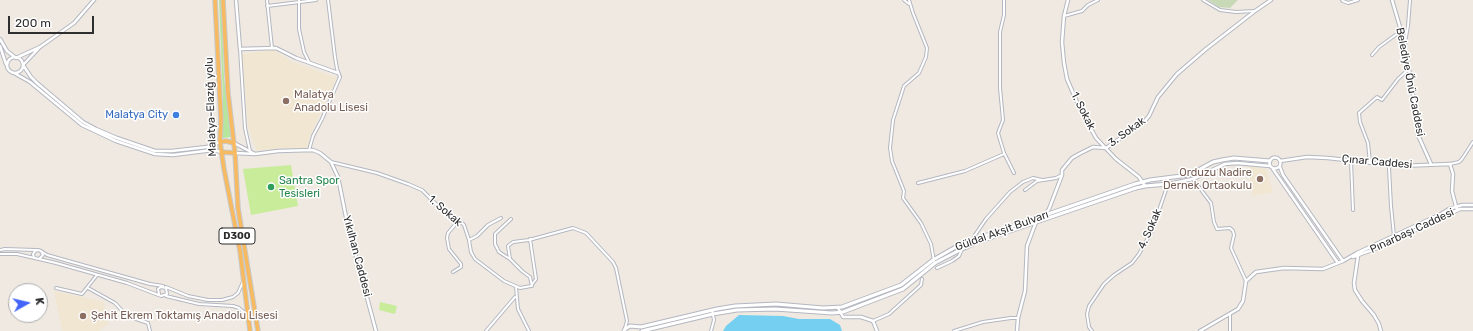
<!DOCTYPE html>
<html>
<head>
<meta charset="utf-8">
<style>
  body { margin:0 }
  #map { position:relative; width:1473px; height:331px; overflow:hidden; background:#efe9e1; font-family:Rubik,sans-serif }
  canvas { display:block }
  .north { position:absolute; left:8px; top:283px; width:40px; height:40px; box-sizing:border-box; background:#fff; border:1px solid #ababab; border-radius:50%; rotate:82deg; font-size:11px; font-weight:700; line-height:16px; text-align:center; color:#2e2e2e }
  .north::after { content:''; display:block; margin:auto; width:14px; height:18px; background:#4264fb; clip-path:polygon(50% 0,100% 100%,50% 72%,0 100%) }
  .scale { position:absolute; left:8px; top:16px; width:86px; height:18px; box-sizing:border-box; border:2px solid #2e2e2e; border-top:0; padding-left:5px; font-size:12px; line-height:14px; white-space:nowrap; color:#2e2e2e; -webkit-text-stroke:3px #fff; paint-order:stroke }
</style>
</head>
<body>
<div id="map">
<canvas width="1473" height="331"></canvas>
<div class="north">K</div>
<div class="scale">200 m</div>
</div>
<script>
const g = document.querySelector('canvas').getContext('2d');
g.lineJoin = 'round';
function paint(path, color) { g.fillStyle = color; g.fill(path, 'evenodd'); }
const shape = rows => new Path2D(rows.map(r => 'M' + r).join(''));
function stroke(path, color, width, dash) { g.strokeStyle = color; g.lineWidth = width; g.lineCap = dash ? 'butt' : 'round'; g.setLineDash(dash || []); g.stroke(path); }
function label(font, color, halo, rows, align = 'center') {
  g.font = font + ' Rubik,sans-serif'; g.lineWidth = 3; g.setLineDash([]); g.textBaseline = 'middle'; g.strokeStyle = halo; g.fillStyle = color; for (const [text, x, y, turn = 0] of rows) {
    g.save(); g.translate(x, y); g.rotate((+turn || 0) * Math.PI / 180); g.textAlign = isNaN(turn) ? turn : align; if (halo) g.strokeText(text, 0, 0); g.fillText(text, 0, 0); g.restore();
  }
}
paint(shape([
  [274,50,290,61,337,78,309,138,309,142,306,148,280,148,257,151,248,127,242,54],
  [1250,166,1266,169,1273,192,1252,196,1249,172],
  [54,291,104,302,108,324,99,331,62,331]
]), '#f0e6d1');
paint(shape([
  [219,0,221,0,224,78,231,137,223,138,223,97]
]), '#b6e59e');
paint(shape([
  [1208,0,1238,0,1230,8,1219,7]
]), '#c8d9b8');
paint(shape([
  [291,165,298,206,251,215,243,169],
  [380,302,397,306,395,314,379,310]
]), '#c9ec9a');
paint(shape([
  [739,315,783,316,799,319,830,319,840,325,842,331,723,331,726,326]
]), '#75cff0');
const minor = shape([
  [267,0,272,48],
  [299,0,299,29,304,52,309,62],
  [904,0,909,4],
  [909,0,913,13,927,48,926,57,919,73,904,86,893,120,890,148,892,161,904,191,903,198,921,223,931,244,934,261],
  [1004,0,1004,15,1000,32,1000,88,1003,120,998,133,1004,153,1014,173],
  [1203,0,1220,10,1236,12,1255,11],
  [1342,0,1343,1,1348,3,1358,0],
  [267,6,316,0],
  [1064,16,1082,11,1088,5,1098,0],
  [1405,42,1408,26,1410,0],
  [240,49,245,128,250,151],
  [1372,55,1379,47,1401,31],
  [309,150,313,136,322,119,340,77,337,69,335,57,328,0],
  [1351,161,1353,210],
  [331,162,377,173,408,184,422,190,441,209,459,220,464,225,469,240,471,252,475,259,504,281,520,288,531,286,536,279,530,239],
  [1370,163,1368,143,1360,122,1359,113,1377,97,1382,100,1398,79,1409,69],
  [1450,164,1459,162,1462,159,1473,142],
  [1390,165,1389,168,1391,206,1394,236],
  [1193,179,1211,203,1214,222,1217,229,1230,228,1233,231,1234,235,1231,248,1246,281],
  [918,183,965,171,1004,154],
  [1025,190,1037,181,1056,178,1062,175],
  [511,219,495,234,495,244,499,252,510,259,522,271,530,277,532,286],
  [974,239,975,235,986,219,1010,192,1023,182,1033,178,1042,180],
  [469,240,477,236,488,225,501,218],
  [0,250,5,249,36,250],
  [41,251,47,255,150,284,163,286],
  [0,254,17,254,39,259,43,255,41,251,38,250,35,251,33,254,34,258],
  [39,259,56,263,127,283,161,296,167,294,166,288,161,287,158,289,159,294],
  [510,259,508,246,513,242,529,240,573,228,586,233,613,262,616,268,627,321,625,328],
  [937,268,952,261,959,256,962,249],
  [453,272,461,267,461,264,449,249,447,238,448,233,459,220],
  [166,287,188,296,208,300,222,300,233,297,238,293,243,282],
  [516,287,518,309,529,331],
  [56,288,82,294,97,275],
  [88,288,115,303,127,316,148,323,150,331],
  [166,296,199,304,233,306,239,308,247,315],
  [1230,314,1230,331],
  [873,321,889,314,921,285,922,279],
  [486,331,515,297],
  [711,331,714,320,712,310],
  [954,331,983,322,1011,318,1018,318],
  [1092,331,1089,327,1087,314,1089,306,1104,284,1114,275,1132,263,1139,254,1152,231,1157,216,1168,184,1168,178]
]);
const tertiary = shape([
  [236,0,240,49,276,48,296,58,338,73],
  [1068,0,1064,16,1062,42,1064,63,1067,79,1080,109,1096,138,1116,159,1139,177,1145,186],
  [1392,0,1405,44,1403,45,1411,78,1418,135,1431,164],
  [0,39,7,51,16,58,40,47,74,23,94,0],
  [0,46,6,64],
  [40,47,23,65,31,77,37,83,83,122,96,129,117,138,155,151,172,151,207,147,220,142],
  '7 65a8 8 0 1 1 16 0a8 8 0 1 1-16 0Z',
  [14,73,30,82,82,125,116,141,155,154,173,155,213,150,221,152],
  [234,143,255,154],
  [235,153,255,154,278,151,313,150,320,153,331,162,338,177,348,227,376,331],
  '1269.5 163a5.5 5.5 0 1 1 11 0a5.5 5.5 0 1 1-11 0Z',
  [1280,161,1307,157,1328,158,1400,166,1450,164,1453,174,1452,191,1457,210],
  [1280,167,1283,175,1343,261],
  [1273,169,1338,263],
  [1168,184,1193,179,1225,164,1237,163,1270,166],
  [1358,256,1354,283,1355,290,1362,301,1374,315,1379,324,1381,331],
  [1353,257,1380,247,1460,209,1473,209],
  [838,308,843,317,861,317,873,321,877,331],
  [1017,331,1018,318,1025,291,1027,246,1036,222,1045,215,1049,209,1062,175,1062,170,1072,158,1079,154,1093,147,1106,148,1143,123,1149,116,1158,97,1177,74,1206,49,1255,11,1271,0],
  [1200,331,1238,309,1243,301,1246,281,1256,272,1284,268,1323,269,1343,261,1357,253,1441,214,1449,209,1462,205,1473,205]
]);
const secondary = shape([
  [624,331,625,329,630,326,641,327,717,309,735,306,776,304,823,308,842,307,901,285,933,260,961,244,1135,184,1150,180,1189,175,1213,162,1222,160,1234,158,1270,161],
  [642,331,713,314,737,310,775,309,832,313,843,312,903,289,935,263,958,251,975,243,1136,188,1145,186,1168,184]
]);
const trunk = shape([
  [215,0,221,119,220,142,224,169,240,251,250,331],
  [223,0,228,93,235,153,238,208,258,331],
  [220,142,226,141,234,143],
  [221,152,235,153]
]);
stroke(minor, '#b4b7c1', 4);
stroke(tertiary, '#b4b7c1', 4.5);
stroke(secondary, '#b4b7c1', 5);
stroke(trunk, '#c9c9c9', 5.5);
stroke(minor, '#fff', 2);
stroke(tertiary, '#fff', 2.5);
stroke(secondary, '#fff', 3);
stroke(trunk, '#f8ba60', 3.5);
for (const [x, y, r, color] of [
  [286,101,4,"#8d6e63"],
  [176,115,4,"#3f7fe0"],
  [1260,179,4,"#8d6e63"],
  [271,187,4,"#2e9e5b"],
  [83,316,4,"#8d6e63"]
]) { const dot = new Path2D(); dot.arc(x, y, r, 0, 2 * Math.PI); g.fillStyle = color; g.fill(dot); stroke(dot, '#fff', 1.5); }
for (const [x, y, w] of [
  [237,236,36]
]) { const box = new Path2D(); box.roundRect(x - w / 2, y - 8, w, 16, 3); g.fillStyle = '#fff'; g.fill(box); stroke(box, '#2e2e2e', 1); }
label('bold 10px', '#2e2e2e', null, [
  ["D300",237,236]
]);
label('11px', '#2e2e2e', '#fff', [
  ["Belediye Önü Caddesi",1410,82,79],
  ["Malatya-Elazığ yolu",211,107,-92],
  ["1. Sokak",1083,111,63],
  ["3. Sokak",1127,132,-36],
  ["Çınar Caddesi",1377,162,5],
  ["1. Sokak",445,211,41],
  ["4. Sokak",1150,229,-66],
  ["Güldal Akşit Bulvarı",1002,231,-20],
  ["Pınarbaşı Caddesi",1412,231,-25],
  ["Yıkılhan Caddesi",357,256,75]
]);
label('11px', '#785e54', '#fff', [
  ["Malatya",294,95],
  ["Anadolu Lisesi",294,108],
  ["Orduzu Nadire",1252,173,"right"],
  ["Dernek Ortaokulu",1252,186,"right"],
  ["Şehit Ekrem Toktamış Anadolu Lisesi",91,316]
], 'left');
label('11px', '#366cbe', '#fff', [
  ["Malatya City",168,115]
], 'right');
label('11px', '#27864d', '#fff', [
  ["Santra Spor",279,181],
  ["Tesisleri",279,194]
], 'left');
</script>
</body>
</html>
